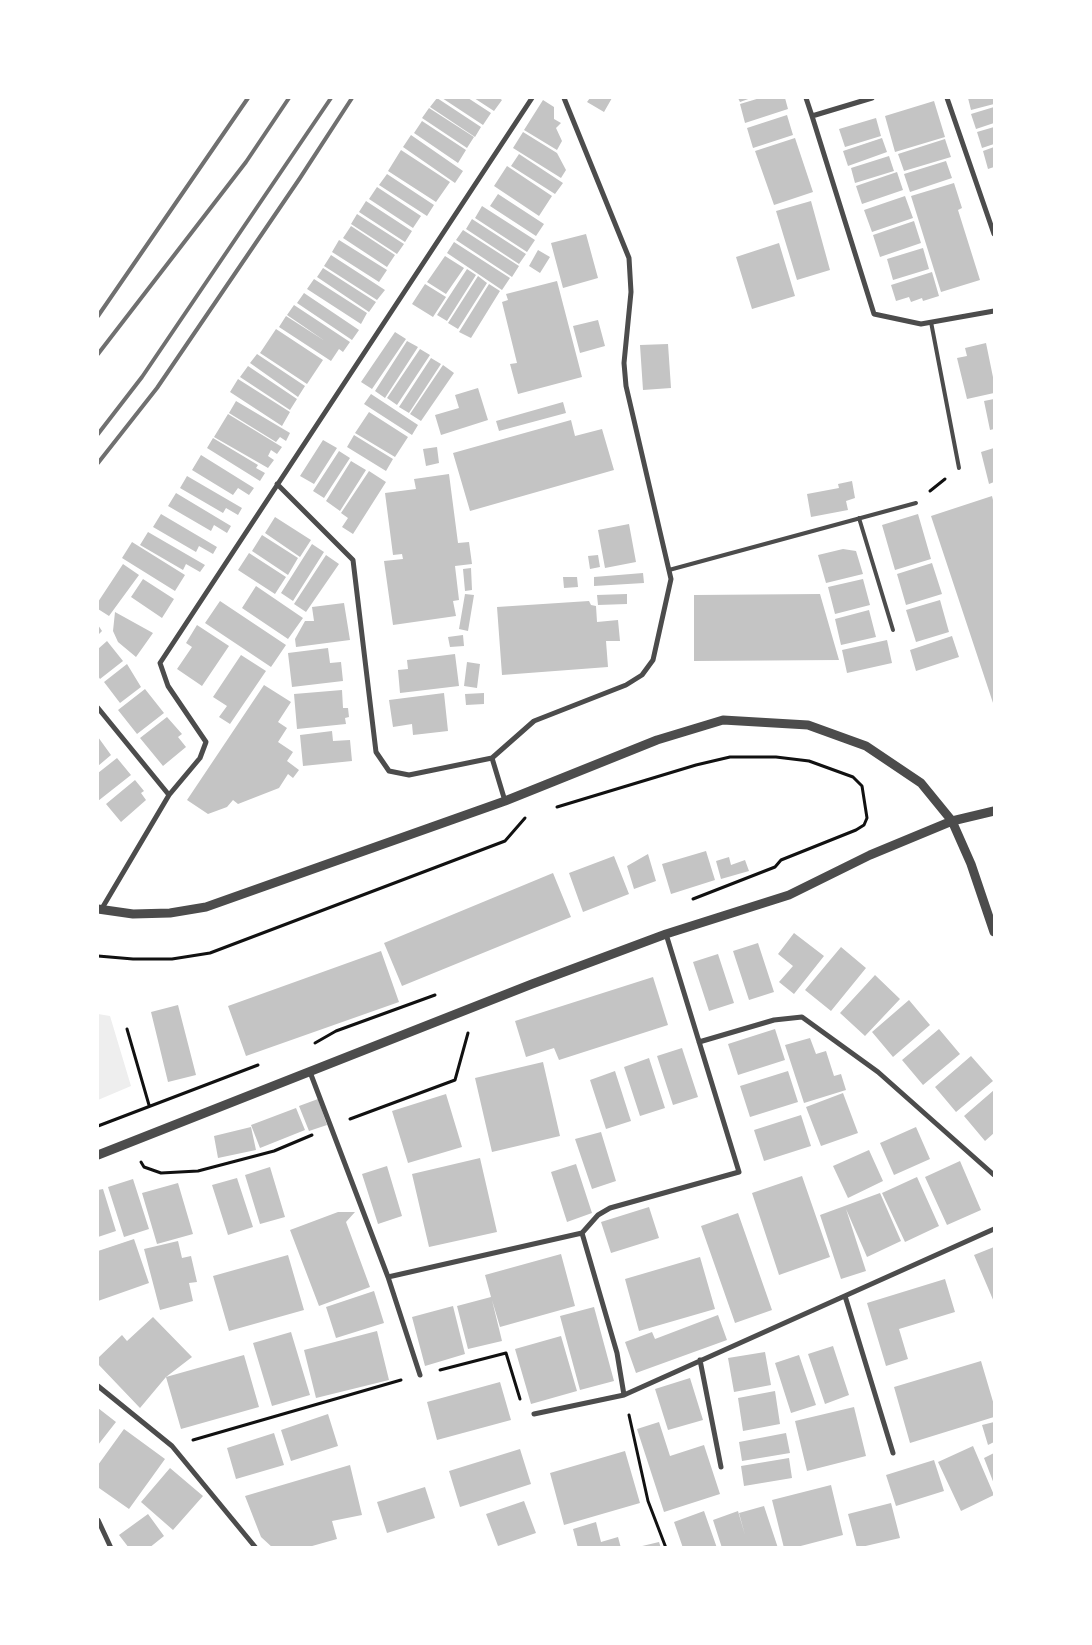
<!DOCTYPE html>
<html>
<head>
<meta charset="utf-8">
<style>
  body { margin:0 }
  #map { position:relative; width:1092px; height:1645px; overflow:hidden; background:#fff; font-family:Mulish,sans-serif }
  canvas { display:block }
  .frame { position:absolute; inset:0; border:99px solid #fff; pointer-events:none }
</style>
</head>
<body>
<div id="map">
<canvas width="1092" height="1645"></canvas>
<div class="frame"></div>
</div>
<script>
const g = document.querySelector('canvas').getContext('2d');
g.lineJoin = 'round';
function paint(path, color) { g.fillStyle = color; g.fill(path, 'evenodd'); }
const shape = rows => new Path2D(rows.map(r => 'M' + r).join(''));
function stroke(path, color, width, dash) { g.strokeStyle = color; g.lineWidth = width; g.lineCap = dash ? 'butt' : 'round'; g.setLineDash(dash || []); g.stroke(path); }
paint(shape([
  [98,1014,110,1016,131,1086,98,1100]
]), '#eee');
paint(shape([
  [437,98,481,127,475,137,430,107],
  [442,98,468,98,491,113,483,125],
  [474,98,499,98,502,100,494,111],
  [590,98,612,98,604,112,587,102],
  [738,98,751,98,740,102],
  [760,98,785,98,788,109,745,123,740,104],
  [968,98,994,98,994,104,971,110],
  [543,100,554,107,554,119,561,123,556,128,562,141,557,150,524,130],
  [934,101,945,137,895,152,885,116],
  [994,107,994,123,976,129,971,114],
  [429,108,474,137,467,148,422,118],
  [787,115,793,135,753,148,747,128],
  [876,118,881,136,845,147,839,129],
  [422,121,466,150,458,163,414,133],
  [994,127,994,144,982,148,977,132],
  [523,132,557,153,566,170,561,178,513,148],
  [411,135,463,171,455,183,403,147],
  [795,138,813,192,774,205,755,151],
  [882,138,887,152,848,166,843,151],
  [945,139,951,157,904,171,898,154],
  [994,147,994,167,988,169,983,151],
  [401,150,450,182,436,202,388,171],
  [519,154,563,183,555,194,511,166],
  [889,156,894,171,855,183,851,168],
  [946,161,952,178,910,192,904,174],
  [507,166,552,196,539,216,494,186],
  [897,172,903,190,862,204,856,186],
  [387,174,434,205,427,216,379,185],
  [954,183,962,208,958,210,980,280,941,292,911,196],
  [377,187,421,216,413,228,369,199],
  [498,194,544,224,536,236,490,206],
  [905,196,913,218,872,232,864,210],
  [366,201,412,231,405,242,359,212],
  [811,201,830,270,797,280,776,211],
  [482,206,535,240,527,252,475,218],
  [357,214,404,244,397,254,351,224],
  [472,219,526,254,519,264,466,229],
  [914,221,921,243,880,257,873,235],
  [351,226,395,255,387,267,343,238],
  [463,230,519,266,512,277,456,240],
  [586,234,598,278,563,288,551,243],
  [339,240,387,270,379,282,332,252],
  [454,242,510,278,502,290,447,253],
  [779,243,795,296,752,309,736,257],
  [923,248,929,269,893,280,887,259],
  [538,250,550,257,540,273,529,266],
  [331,255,385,290,377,300,324,266],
  [445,256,464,268,446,294,427,282],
  [323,268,376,302,369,312,317,277],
  [467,269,476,275,447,321,437,315],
  [932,272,939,296,923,301,922,298,911,302,909,297,896,301,891,285],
  [478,276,487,283,458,329,448,323],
  [314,279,367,313,361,324,307,289],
  [557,281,582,377,518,394,510,364,517,363,502,302,508,300,506,294],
  [425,284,446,297,433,317,412,304],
  [489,284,500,291,471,338,459,332],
  [304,293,359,330,352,340,297,303],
  [294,305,350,342,343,352,339,349,331,361,279,327,286,316,325,341,287,315],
  [598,320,605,346,580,353,573,326],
  [276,329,323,360,307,384,260,353],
  [395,332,406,339,372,389,361,382],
  [407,341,418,347,385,398,375,391],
  [986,343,994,382,994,393,967,399,957,358,967,356,965,348],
  [668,344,671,388,643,390,640,345],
  [420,349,430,355,397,405,387,398],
  [257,354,305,386,298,397,250,363],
  [431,358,441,364,409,413,399,407],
  [443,365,454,373,421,421,410,414],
  [248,366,297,399,290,410,240,377],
  [238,379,290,412,282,426,230,392],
  [478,388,488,420,441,435,435,415,459,408,455,395],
  [371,394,418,425,412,435,364,404],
  [994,399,994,429,990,430,984,401],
  [236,401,290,433,286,441,280,437,276,442,229,413],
  [563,402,566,413,499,431,496,421],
  [369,412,408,437,395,457,355,433],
  [228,414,282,447,277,454,271,450,268,456,274,460,268,468,214,437],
  [571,420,575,436,602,429,614,470,470,511,453,453],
  [354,435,393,459,386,471,347,447],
  [213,438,258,465,256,468,265,473,260,481,207,448],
  [323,440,337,448,314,484,300,476],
  [437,447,439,463,426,466,423,449],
  [994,448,994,482,989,484,981,452],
  [339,451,350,458,324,498,313,491],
  [201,455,254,488,249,495,238,488,233,495,192,470],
  [351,461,366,470,340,511,326,501],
  [369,471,386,482,353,534,342,527,348,518,341,513],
  [449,474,458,543,469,542,472,564,455,566,459,600,453,601,456,616,393,625,384,561,403,559,402,554,393,555,385,493,416,489,414,479],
  [187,476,242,508,238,515,226,508,223,513,180,488],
  [852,481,855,498,846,501,848,510,811,517,807,494,839,488,838,484],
  [176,493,231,526,227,533,214,525,211,531,168,506],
  [992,496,994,504,994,706,931,516],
  [161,514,217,547,213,554,199,546,196,552,153,527],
  [918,514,931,559,895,570,882,525],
  [275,517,311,540,300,557,265,533],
  [629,524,636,562,605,568,598,530],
  [148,532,205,565,200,572,186,564,183,570,140,545],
  [262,535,298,558,288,575,252,551],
  [132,542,185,575,175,591,122,558],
  [312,544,324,552,293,601,281,593],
  [843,549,856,551,863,574,826,583,818,555],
  [249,553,286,577,275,594,238,570],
  [326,555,339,564,306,612,294,604],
  [598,555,600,567,590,569,588,556],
  [932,563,942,594,906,605,897,574],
  [123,564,139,575,109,616,98,609,98,602],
  [471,568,472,590,465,591,463,569],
  [643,573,644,583,594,586,594,577],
  [563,577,577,577,578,587,564,588],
  [143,579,174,599,162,618,131,597],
  [863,579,870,605,835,614,828,587],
  [256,586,303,618,288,639,242,608],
  [465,594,474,595,468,631,459,629],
  [627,594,627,604,598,605,597,595],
  [820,594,839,660,694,661,694,595],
  [940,600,949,632,916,642,906,610],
  [220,601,286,645,271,667,205,623],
  [589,601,591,605,596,606,597,622,618,620,620,641,606,641,608,667,502,675,497,607],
  [344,603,350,640,296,647,295,639,305,621,314,621,312,607],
  [869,610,876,637,841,645,835,619],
  [115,612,153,633,136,657,118,642,113,631],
  [98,625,102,631,98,635],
  [197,625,229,646,202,686,177,669,192,647,186,643],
  [463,635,464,646,450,647,448,637],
  [952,636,959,657,916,671,910,650],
  [887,640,892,663,847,673,842,650],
  [107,641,123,661,100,679,98,676,98,649],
  [328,648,330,663,341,662,343,681,292,687,288,653],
  [455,654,459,686,400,693,398,670,408,669,407,660],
  [241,655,266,671,230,724,219,717,227,706,213,697],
  [467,662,480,664,477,688,464,686],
  [127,664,141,687,120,703,104,682],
  [264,685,291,702,278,722,287,728,278,742,293,752,287,761,299,770,293,778,288,774,279,788,238,804,233,800,227,807,208,814,187,800],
  [145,689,164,713,137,734,118,710],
  [342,690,343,708,348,708,349,717,345,718,346,724,297,729,294,694],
  [444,693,448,731,413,735,412,724,393,727,389,700],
  [484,693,484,704,466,705,465,694],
  [167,717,182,734,178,737,186,747,163,766,140,738],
  [332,731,333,741,350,740,352,761,303,766,300,735],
  [98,737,111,755,98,766],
  [117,758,131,775,98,801,98,773],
  [135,780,144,791,141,793,146,800,121,822,106,804],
  [706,851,715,880,671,894,662,864],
  [648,854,656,881,634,889,627,866],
  [614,856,629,894,583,912,569,873],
  [729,857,731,865,745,860,749,871,721,879,716,861],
  [553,873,571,917,402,986,384,943],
  [794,933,824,956,794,994,779,982,793,966,778,954],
  [758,943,774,992,749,1000,733,951],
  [841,947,866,968,831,1011,805,990],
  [381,951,399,1002,246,1056,228,1006],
  [718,954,734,1003,709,1011,693,962],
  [875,975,900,999,865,1036,840,1013],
  [653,977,668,1025,559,1060,554,1048,526,1057,515,1021],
  [909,1000,930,1025,893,1057,872,1032],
  [178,1005,196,1075,168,1082,151,1012],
  [775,1029,785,1060,738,1075,728,1044],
  [939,1029,960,1054,923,1085,902,1060],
  [810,1038,816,1054,826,1051,834,1076,841,1074,846,1090,804,1103,785,1045],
  [682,1048,698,1097,673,1105,657,1056],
  [971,1056,993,1081,956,1112,935,1087],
  [649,1058,665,1108,640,1116,624,1067],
  [543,1062,560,1136,492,1152,475,1078],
  [615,1071,631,1121,606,1129,590,1080],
  [788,1071,798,1102,750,1117,740,1086],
  [994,1090,994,1133,985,1141,964,1116],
  [843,1093,858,1133,821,1146,806,1107],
  [446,1094,462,1147,408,1163,392,1111],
  [318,1099,327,1125,309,1131,299,1106],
  [296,1108,305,1130,260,1148,251,1125],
  [801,1115,811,1146,764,1161,754,1130],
  [251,1127,256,1150,218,1158,214,1136],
  [916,1127,930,1159,894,1175,880,1143],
  [601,1132,616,1181,592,1189,575,1139],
  [869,1150,883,1181,848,1198,833,1166],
  [480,1158,497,1232,429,1247,412,1174],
  [960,1161,981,1210,947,1225,925,1177],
  [576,1164,592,1213,567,1222,551,1172],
  [387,1166,402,1216,378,1224,362,1174],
  [270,1167,285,1217,260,1224,245,1175],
  [802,1176,830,1257,779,1275,752,1193],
  [917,1177,939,1226,905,1242,882,1193],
  [237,1178,253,1227,228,1235,212,1185],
  [133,1179,149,1229,124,1237,108,1187],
  [178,1183,193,1234,157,1244,142,1193],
  [103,1189,116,1231,98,1237,98,1190],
  [880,1193,901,1241,867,1257,846,1209,866,1271,841,1279,820,1215],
  [649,1207,659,1238,611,1253,601,1222],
  [338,1212,355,1212,346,1222,370,1287,319,1306,290,1230],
  [738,1213,772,1310,735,1323,701,1226],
  [134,1239,149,1283,98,1301,98,1251],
  [178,1241,182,1258,191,1256,197,1282,189,1283,193,1301,160,1310,144,1249],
  [994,1247,994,1302,974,1255],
  [561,1254,575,1306,500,1327,492,1300,502,1341,468,1349,457,1306,491,1297,485,1275],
  [288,1255,304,1310,229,1331,213,1276],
  [700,1257,715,1309,639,1331,625,1279],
  [945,1279,955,1312,899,1329,908,1359,886,1366,867,1303],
  [374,1291,384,1323,336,1338,326,1307],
  [453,1306,465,1354,425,1366,412,1317],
  [594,1307,614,1381,580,1390,560,1316],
  [718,1315,727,1340,636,1373,625,1342,652,1332,655,1339],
  [153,1317,192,1357,166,1377,140,1408,98,1364,98,1358,122,1335,127,1341],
  [377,1331,389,1380,316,1398,304,1350],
  [291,1332,310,1395,272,1406,253,1343],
  [561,1336,577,1391,531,1404,515,1349],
  [833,1346,849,1395,825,1404,808,1354],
  [765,1352,771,1385,734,1392,728,1358],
  [244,1355,259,1407,181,1429,166,1377],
  [799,1355,816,1405,791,1413,775,1363],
  [981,1361,994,1405,994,1417,910,1443,894,1387],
  [690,1378,703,1420,668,1430,655,1389],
  [500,1382,511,1420,437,1440,427,1402],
  [775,1391,780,1424,743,1431,738,1398],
  [854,1407,866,1456,807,1471,795,1421],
  [98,1408,116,1422,98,1445],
  [328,1414,338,1446,291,1461,281,1430],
  [659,1422,670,1456,704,1445,720,1494,664,1512,637,1429],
  [994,1422,994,1442,988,1445,982,1425],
  [124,1429,165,1459,129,1509,99,1488,98,1484,98,1465],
  [274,1433,284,1465,236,1479,227,1448],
  [786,1433,790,1453,742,1461,739,1442],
  [973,1446,994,1495,961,1511,938,1462],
  [520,1449,531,1484,460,1507,449,1471],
  [625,1451,640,1503,564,1525,550,1473],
  [994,1453,994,1484,984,1458],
  [789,1458,792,1478,744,1486,741,1466],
  [934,1460,944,1491,896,1506,886,1475],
  [350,1465,362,1515,332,1521,337,1539,305,1548,273,1548,261,1537,245,1496],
  [170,1468,203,1496,173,1530,141,1502],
  [831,1485,843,1535,793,1548,784,1548,772,1500],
  [425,1487,435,1518,387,1533,377,1502],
  [524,1501,536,1533,498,1546,486,1514],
  [891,1503,900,1538,857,1548,848,1514],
  [764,1506,778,1548,722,1548,713,1520,738,1511,745,1535,739,1513],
  [704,1511,717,1548,683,1548,674,1522],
  [148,1514,164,1536,149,1548,129,1548,119,1535],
  [596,1522,601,1542,618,1537,621,1548,578,1548,573,1529],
  [659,1542,661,1548,638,1548,638,1547]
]), '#c4c4c4');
stroke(shape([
  [930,491,945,479],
  [557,807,696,765,730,757,776,757,809,761,853,777,862,786,867,818,864,825,856,830,781,860,775,867,693,899],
  [98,956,133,959,172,959,210,953,505,841,525,818],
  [127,1029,149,1105],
  [315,1043,336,1031,435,995],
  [350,1119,455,1080,468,1033],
  [98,1126,258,1065],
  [141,1162,144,1167,161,1173,198,1171,274,1151,312,1135],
  [440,1370,506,1353,520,1399],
  [629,1415,648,1501,666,1548],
  [193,1440,401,1380]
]), '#111', 3);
stroke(shape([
  [931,322,959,468],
  [859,518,893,630],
  [669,570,916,503]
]), '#4c4c4c', 4);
stroke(shape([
  [806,98,812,116,872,98],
  [947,98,994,234],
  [812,116,874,314,921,324,994,311],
  [277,484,353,560,376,752,389,771,409,775,492,758,534,721,626,685,642,675,653,660,671,579,626,386,624,363,631,292,629,258,564,98],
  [98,708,169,795],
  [492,758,505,801],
  [101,910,169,795,200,758,206,742,168,686,160,663,532,98],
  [699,1042,774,1020,802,1017,878,1072,994,1175],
  [310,1072,388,1277,420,1375],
  [388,1277,582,1233],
  [845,1296,893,1453],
  [700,1360,721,1467],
  [98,1386,172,1446,256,1548],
  [624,1395,617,1353,582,1233,598,1215,610,1208,739,1172,666,934],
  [534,1414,624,1395,994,1229],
  [98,1520,111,1548]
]), '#4c4c4c', 5);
stroke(shape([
  [98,909,133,914,170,913,206,907,505,801,657,740,723,720,808,725,866,746,921,783,952,821,971,864,994,932],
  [98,1155,532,984,666,934,789,895,870,855,952,821,994,811]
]), '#4c4c4c', 9);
stroke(shape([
  [98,316,248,98],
  [98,354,246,162,289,98],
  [98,434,142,377,331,98],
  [98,463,157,388,300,178,352,98]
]), '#707070', 4);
</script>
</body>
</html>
